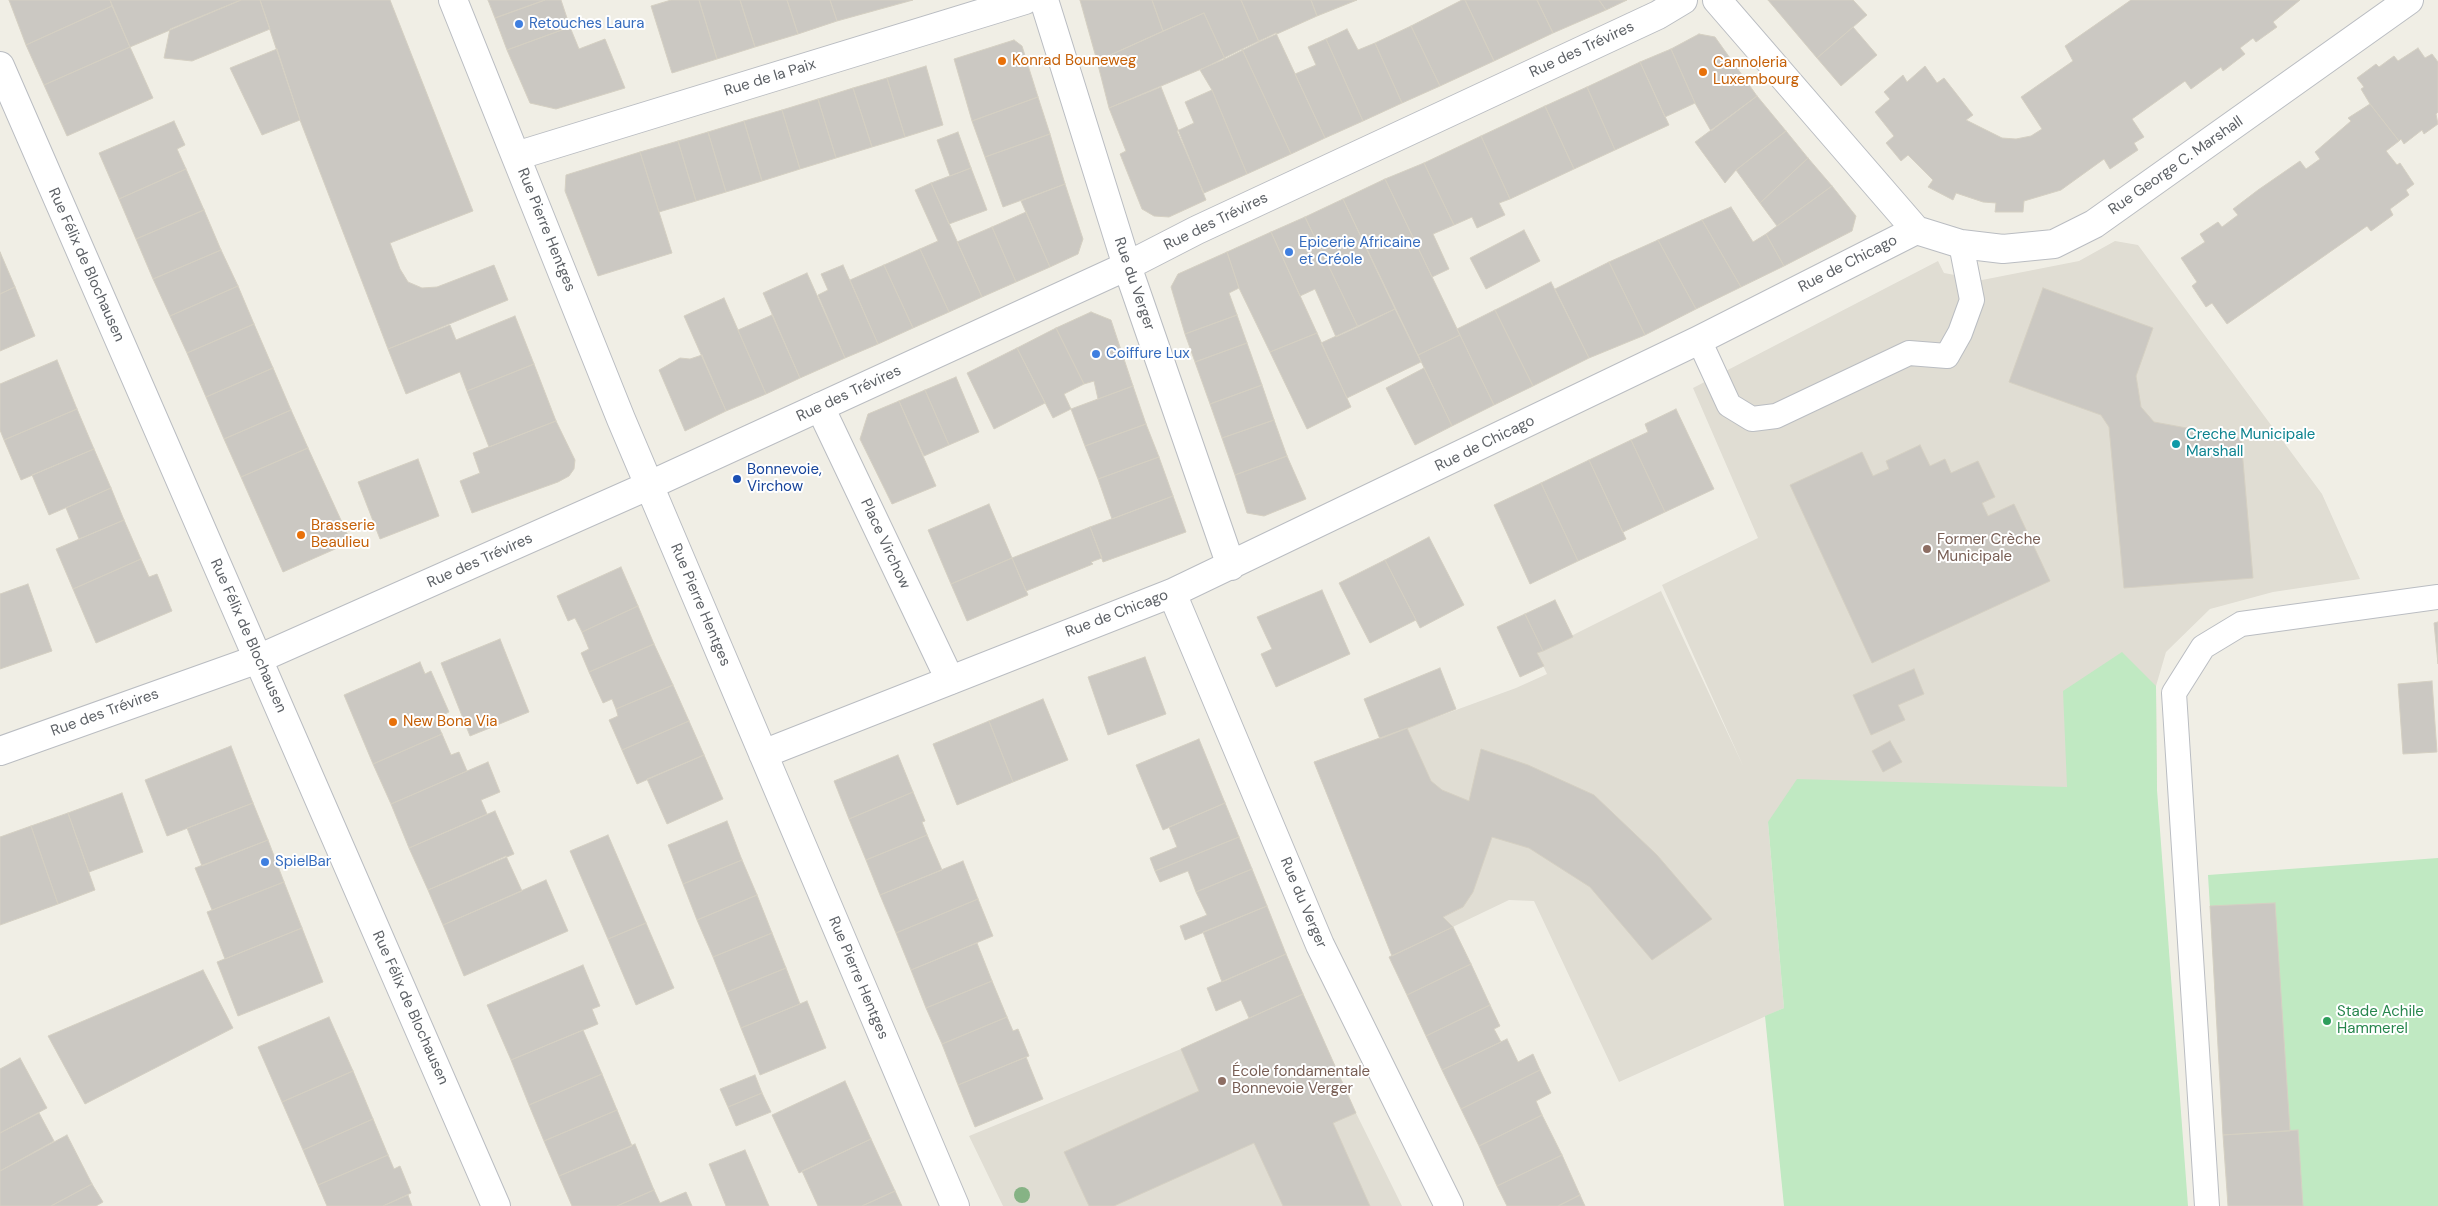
<!DOCTYPE html>
<html>
<head>
<meta charset="utf-8">
<style>
  body { margin:0 }
  canvas { display:block; background:#f0eee5 }
</style>
</head>
<body>
<canvas width="2438" height="1206"></canvas>
<script>
const g = document.querySelector('canvas').getContext('2d');
g.lineJoin = 'round';
function paint(path, color) { g.fillStyle = color; g.fill(path, 'evenodd'); }
const shape = rows => new Path2D(rows.map(r => 'M' + r).join(''));
function stroke(path, color, width, dash) { g.strokeStyle = color; g.lineWidth = width; g.lineCap = dash ? 'butt' : 'round'; g.setLineDash(dash || []); g.stroke(path); }
function label(font, color, halo, rows, align = 'center') {
  g.font = font + ' "DM Sans",sans-serif'; g.lineWidth = 4; g.setLineDash([]); g.textBaseline = 'middle'; g.strokeStyle = halo; g.fillStyle = color; for (const [text, x, y, turn = 0] of rows) {
    g.save(); g.translate(x, y); g.rotate((+turn || 0) * Math.PI / 180); g.textAlign = isNaN(turn) ? turn : align; if (halo) g.strokeText(text, 0, 0); g.fillText(text, 0, 0); g.restore();
  }
}
paint(shape([
  [2115,241,2138,245,2322,494,2360,579,2273,592,2210,609,2166,652,2156,686,2157,790,1768,822,1784,1008,1619,1082,1534,901,1509,900,1392,956,1314,762,1516,688,1547,674,1537,653,1661,591,1744,768,1662,585,1758,538,1693,388,1938,261,1944,273,1982,280,2079,261],
  [1303,994,1356,1113,1402,1206,1003,1206,969,1136,1181,1049]
]), '#e0ddd3');
paint(shape([
  [2122,652,2156,686,2157,790,2188,1206,1784,1206,1765,1016,1784,1008,1768,822,1797,779,2067,787,2063,691],
  [2438,858,2438,1206,2228,1206,2208,875]
]), '#c0e9c2');
const building = shape([
  [9,0,110,0,112,6,26,45,9,0],
  [110,0,241,0,130,47,110,0],
  [241,0,260,0,270,29,192,61,164,58,170,29,241,0],
  [260,0,390,0,473,211,390,243,400,269,408,282,422,288,437,287,494,265,508,300,388,349,300,120,260,0],
  [488,0,545,0,495,18,488,0],
  [545,0,561,0,570,27,507,50,495,18,545,0],
  [671,0,699,0,717,59,672,73,651,6,671,0],
  [699,0,740,0,755,47,717,59,699,0],
  [740,0,787,0,798,34,755,47,740,0],
  [787,0,830,0,837,21,798,34,787,0],
  [830,0,913,0,837,21,830,0],
  [1080,0,1152,0,1163,31,1097,61,1080,0],
  [1152,0,1241,0,1259,42,1225,59,1204,13,1163,31,1152,0],
  [1241,0,1311,0,1317,16,1259,42,1241,0],
  [1311,0,1357,0,1317,16,1311,0],
  [1462,0,1465,0,1494,61,1440,86,1411,26,1462,0],
  [1465,0,1537,0,1553,33,1494,61,1465,0],
  [1537,0,1599,0,1606,10,1553,33,1537,0],
  [1599,0,1627,0,1606,10,1599,0],
  [1768,0,1853,0,1867,15,1817,58,1768,0],
  [2131,0,2300,0,2273,22,2277,27,2256,42,2253,38,2240,48,2245,54,2223,71,2221,67,2191,89,2185,81,2132,119,2144,137,2134,143,2138,150,2110,169,2104,159,2061,190,2024,201,2023,212,1995,212,1996,203,1983,202,1956,193,1953,200,1928,187,1933,180,1908,155,1901,161,1886,143,1894,136,1875,112,1890,99,1884,92,1903,75,1907,82,1925,66,1937,83,1944,78,1973,115,1966,120,2002,138,2016,139,2031,136,2042,129,2021,97,2073,61,2065,46,2131,0],
  [112,6,130,47,44,85,26,45,112,6],
  [1204,13,1225,59,1109,108,1097,61,1204,13],
  [1411,26,1440,86,1402,103,1375,43,1411,26],
  [570,27,579,49,605,39,625,88,556,109,530,103,507,50,570,27],
  [1853,27,1877,55,1841,86,1817,58,1853,27],
  [1347,29,1358,50,1375,43,1402,103,1363,121,1326,39,1347,29],
  [1276,33,1325,138,1291,154,1242,49,1276,33],
  [1699,34,1715,37,1757,96,1711,131,1695,103,1671,49,1699,34],
  [1326,39,1363,121,1325,138,1295,74,1316,65,1308,47,1326,39],
  [1014,40,1022,46,1038,97,972,121,954,59,1014,40],
  [130,47,153,98,67,136,44,85,130,47],
  [2418,48,2425,58,2432,54,2438,62,2438,112,2436,114,2438,124,2424,134,2422,130,2404,144,2401,139,2399,141,2370,104,2361,89,2364,87,2357,78,2376,64,2379,67,2394,56,2398,61,2418,48],
  [277,49,300,120,262,135,230,68,277,49],
  [1242,49,1291,154,1247,174,1212,90,1200,70,1242,49],
  [1671,49,1695,103,1665,117,1640,62,1671,49],
  [1640,62,1669,125,1615,150,1587,87,1640,62],
  [926,66,943,125,905,137,887,78,926,66],
  [887,78,905,137,872,147,853,88,887,78],
  [1161,87,1206,200,1169,217,1154,216,1142,209,1120,154,1126,151,1109,108,1161,87],
  [1587,87,1615,150,1574,169,1545,106,1587,87],
  [853,88,872,147,836,158,818,99,853,88],
  [1212,90,1247,174,1204,193,1177,131,1194,123,1185,102,1212,90],
  [1757,96,1786,131,1736,170,1725,183,1695,142,1757,96],
  [1038,97,1050,134,985,157,972,121,1038,97],
  [818,99,836,158,800,169,782,110,818,99],
  [2370,104,2399,141,2386,151,2397,165,2400,163,2414,184,2406,190,2409,195,2390,209,2393,215,2371,231,2367,226,2227,324,2212,303,2206,307,2192,286,2197,282,2181,258,2205,242,2200,234,2218,222,2222,227,2238,215,2233,209,2258,190,2300,161,2306,169,2320,159,2315,152,2351,121,2348,118,2370,104],
  [1545,106,1574,169,1510,199,1481,136,1545,106],
  [782,110,800,169,762,181,744,121,782,110],
  [174,121,185,145,177,149,186,169,119,199,99,153,174,121],
  [744,121,762,181,726,192,708,132,744,121],
  [1786,131,1808,158,1760,203,1736,170,1786,131],
  [708,132,726,192,696,201,678,141,708,132],
  [958,132,971,168,950,176,937,140,958,132],
  [1050,134,1065,184,1003,207,985,157,1050,134],
  [1481,136,1510,199,1499,203,1505,215,1477,228,1472,217,1454,225,1424,163,1481,136],
  [678,141,696,201,659,212,640,152,678,141],
  [640,152,672,253,598,276,565,191,566,175,640,152],
  [1808,158,1832,186,1777,226,1760,203,1808,158],
  [1424,163,1454,225,1433,234,1449,269,1432,277,1385,179,1424,163],
  [971,168,987,210,949,224,931,183,971,168],
  [186,169,204,210,136,239,119,199,186,169],
  [1385,179,1460,335,1418,355,1343,199,1385,179],
  [931,183,982,297,949,312,920,249,938,241,915,190,931,183],
  [1065,184,1083,239,1078,254,1050,267,1021,201,1065,184],
  [1832,186,1856,216,1852,231,1784,266,1766,234,1832,186],
  [1343,199,1395,309,1358,327,1305,217,1343,199],
  [1731,207,1753,242,1766,234,1784,266,1741,287,1702,220,1731,207],
  [204,210,221,250,153,279,136,239,204,210],
  [1026,212,1050,267,1016,282,992,227,1026,212],
  [1305,217,1358,327,1336,337,1315,289,1300,296,1271,232,1305,217],
  [1702,220,1741,287,1696,309,1658,240,1702,220],
  [992,227,1016,282,982,297,957,242,992,227],
  [1524,230,1540,261,1486,289,1470,258,1524,230],
  [1271,232,1317,333,1270,352,1239,288,1227,252,1271,232],
  [1658,240,1696,309,1645,335,1609,262,1658,240],
  [920,249,949,312,913,328,884,265,920,249],
  [221,250,238,286,170,316,153,279,221,250],
  [0,252,15,287,0,294,0,252],
  [1227,252,1239,288,1229,293,1237,315,1185,334,1171,287,1178,274,1227,252],
  [1609,262,1645,335,1589,358,1555,289,1609,262],
  [843,265,878,344,845,358,818,295,828,290,821,274,843,265],
  [884,265,913,328,878,344,850,280,884,265],
  [807,273,845,358,800,378,763,293,807,273],
  [1551,282,1589,358,1533,386,1495,310,1551,282],
  [238,286,254,324,187,353,170,316,238,286],
  [15,287,35,336,0,351,0,294,15,287],
  [2043,288,2153,328,2136,376,2141,407,2154,422,2241,438,2253,578,2124,588,2109,427,2101,415,2009,382,2043,288],
  [724,298,766,394,726,411,684,316,724,298],
  [1395,309,1421,362,1347,398,1321,343,1395,309],
  [1495,310,1533,386,1494,405,1457,329,1495,310],
  [1091,312,1111,320,1133,386,1098,399,1094,381,1084,384,1056,328,1091,312],
  [772,315,800,378,766,394,738,330,772,315],
  [1237,315,1247,343,1195,362,1185,334,1237,315],
  [515,316,534,364,467,391,460,372,406,394,388,349,450,325,456,340,515,316],
  [254,324,273,368,206,397,187,353,254,324],
  [1056,328,1084,384,1064,394,1071,409,1053,418,1017,348,1056,328],
  [1317,333,1351,407,1307,429,1270,352,1317,333],
  [1460,335,1494,405,1452,426,1418,355,1460,335],
  [1247,343,1262,385,1210,404,1195,362,1247,343],
  [1017,348,1045,403,994,429,967,373,1017,348],
  [702,355,726,411,685,431,659,370,680,358,690,359,702,355],
  [57,360,77,409,4,440,0,430,0,384,57,360],
  [534,364,556,421,489,447,467,391,534,364],
  [273,368,291,410,224,439,206,397,273,368],
  [1424,368,1452,426,1415,445,1386,388,1424,368],
  [956,377,979,432,949,445,925,390,956,377],
  [1262,385,1274,420,1222,438,1210,404,1262,385],
  [1133,386,1146,424,1085,446,1071,409,1133,386],
  [925,390,949,445,924,456,899,401,925,390],
  [899,401,936,486,892,504,860,439,868,414,899,401],
  [77,409,94,449,21,480,4,440,77,409],
  [1676,409,1714,489,1665,512,1631,440,1648,432,1645,424,1676,409],
  [291,410,308,448,241,477,224,439,291,410],
  [1274,420,1287,456,1235,475,1222,438,1274,420],
  [556,421,575,460,574,469,569,476,558,482,472,513,460,481,480,473,473,453,556,421],
  [1146,424,1159,457,1098,479,1085,446,1146,424],
  [1631,440,1665,512,1623,532,1589,460,1631,440],
  [1920,445,1930,466,1945,459,1951,473,1978,461,1995,497,1982,503,1988,516,2014,504,2050,581,1872,663,1790,485,1862,452,1873,476,1889,469,1886,461,1920,445],
  [308,448,351,542,283,572,241,477,308,448],
  [94,449,111,488,49,515,32,475,94,449],
  [1287,456,1306,499,1264,516,1247,513,1235,475,1287,456],
  [1159,457,1173,496,1112,519,1098,479,1159,457],
  [418,459,439,516,380,539,358,482,418,459],
  [1589,460,1626,539,1578,561,1541,483,1589,460],
  [1541,483,1578,561,1530,584,1494,505,1541,483],
  [111,488,124,520,79,539,66,508,111,488],
  [1173,496,1186,532,1103,562,1090,527,1173,496],
  [989,504,1012,558,951,584,928,530,989,504],
  [124,520,141,559,73,589,56,549,124,520],
  [1090,527,1102,558,1091,562,1093,564,1026,591,1012,558,1090,527],
  [1429,537,1464,605,1420,628,1385,560,1429,537],
  [1012,558,1028,595,967,621,951,584,1012,558],
  [141,559,149,577,157,574,172,611,96,643,73,589,141,559],
  [1385,560,1416,620,1370,643,1339,583,1385,560],
  [621,567,638,606,582,632,575,618,568,621,557,596,621,567],
  [28,584,52,651,0,669,0,594,28,584],
  [1322,590,1350,654,1276,687,1261,654,1272,649,1257,617,1322,590],
  [1555,600,1573,637,1543,651,1525,614,1555,600],
  [638,606,654,644,589,672,581,653,589,649,582,632,638,606],
  [1525,614,1543,651,1537,653,1544,666,1520,677,1497,627,1525,614],
  [2438,622,2438,664,2434,623,2438,622],
  [500,639,529,712,470,736,441,663,500,639],
  [654,644,673,685,616,709,612,699,603,703,589,672,654,644],
  [1145,657,1166,714,1108,735,1088,677,1145,657],
  [420,662,425,674,431,671,449,712,435,719,442,734,373,764,344,695,420,662],
  [1440,668,1456,709,1380,739,1364,699,1440,668],
  [1914,669,1924,694,1898,705,1905,720,1871,735,1853,695,1914,669],
  [2432,681,2437,752,2403,754,2398,684,2432,681],
  [673,685,689,721,622,750,609,720,618,716,616,709,673,685],
  [1043,699,1068,760,1013,782,989,721,1043,699],
  [689,721,704,755,637,784,622,750,689,721],
  [989,721,1013,782,957,805,933,744,989,721],
  [1407,728,1431,781,1442,790,1469,801,1481,749,1528,765,1594,795,1657,855,1712,919,1652,960,1590,887,1529,848,1492,837,1473,892,1463,907,1443,917,1453,927,1392,956,1314,762,1407,728],
  [442,734,451,755,459,752,467,771,391,804,373,764,442,734],
  [1199,739,1225,803,1163,830,1136,765,1199,739],
  [1890,741,1902,762,1883,772,1872,751,1890,741],
  [231,746,253,803,167,836,145,780,231,746],
  [704,755,723,799,667,824,647,779,704,755],
  [898,755,913,792,849,819,834,781,898,755],
  [488,762,500,792,481,800,487,814,409,848,391,804,488,762],
  [913,792,925,821,922,822,927,835,866,860,849,819,913,792],
  [122,793,143,852,89,872,68,813,122,793],
  [253,803,268,840,202,866,187,828,253,803],
  [1225,803,1239,837,1155,871,1150,858,1177,847,1169,827,1225,803],
  [495,811,514,854,428,890,409,848,495,811],
  [68,813,95,890,58,904,31,826,68,813],
  [727,821,742,860,683,884,668,845,727,821],
  [31,826,58,904,0,925,0,837,31,826],
  [608,835,646,923,608,939,570,851,608,835],
  [927,835,942,870,880,895,866,860,927,835],
  [1239,837,1252,869,1196,892,1188,871,1160,882,1155,871,1239,837],
  [268,840,284,882,212,910,195,868,268,840],
  [506,856,522,891,443,925,428,890,506,856],
  [742,860,757,895,697,920,683,884,742,860],
  [963,861,978,899,896,933,880,895,963,861],
  [1252,869,1267,906,1185,940,1180,926,1207,915,1196,892,1252,869],
  [546,880,568,931,464,976,443,925,546,880],
  [284,882,302,928,225,959,207,912,284,882],
  [757,895,772,933,713,957,697,920,757,895],
  [978,899,993,936,911,970,896,933,978,899],
  [2275,903,2290,1131,2223,1135,2210,906,2275,903],
  [1267,906,1286,954,1222,982,1203,932,1267,906],
  [646,923,674,988,636,1005,608,939,646,923],
  [1453,927,1471,964,1407,995,1389,957,1453,927],
  [302,928,323,982,238,1016,217,962,302,928],
  [772,933,786,968,727,992,713,957,772,933],
  [977,943,992,981,926,1008,911,970,977,943],
  [1286,954,1303,994,1249,1018,1241,1000,1216,1011,1207,988,1286,954],
  [1471,964,1490,1005,1426,1036,1407,995,1471,964],
  [583,965,600,1006,592,1009,598,1024,511,1060,487,1005,583,965],
  [786,968,800,1004,741,1028,727,992,786,968],
  [203,970,233,1028,85,1104,48,1036,203,970],
  [992,981,1007,1017,942,1044,926,1008,992,981],
  [1303,994,1356,1113,1333,1123,1370,1206,1283,1206,1254,1143,1114,1206,1089,1206,1064,1152,1199,1091,1181,1049,1303,994],
  [807,1001,826,1048,760,1075,741,1028,807,1001],
  [1490,1005,1500,1026,1494,1029,1501,1042,1442,1070,1426,1036,1490,1005],
  [329,1017,353,1071,282,1102,258,1047,329,1017],
  [1007,1017,1013,1031,1018,1029,1029,1056,958,1085,942,1044,1007,1017],
  [583,1030,602,1074,529,1105,511,1060,583,1030],
  [1507,1039,1518,1062,1533,1054,1540,1070,1461,1109,1442,1070,1507,1039],
  [1026,1057,1043,1099,975,1127,958,1085,1026,1057],
  [20,1058,47,1108,0,1133,0,1069,20,1058],
  [1540,1070,1551,1093,1536,1101,1542,1115,1479,1146,1461,1109,1540,1070],
  [353,1071,373,1119,303,1150,282,1102,353,1071],
  [602,1074,617,1110,544,1141,529,1105,602,1074],
  [755,1075,762,1093,728,1107,720,1089,755,1075],
  [845,1081,871,1139,799,1173,772,1115,845,1081],
  [762,1093,771,1112,736,1126,728,1107,762,1093],
  [617,1110,632,1146,559,1176,544,1141,617,1110],
  [39,1113,54,1141,0,1171,0,1133,39,1113],
  [1542,1115,1562,1155,1497,1186,1479,1146,1542,1115],
  [373,1119,388,1155,318,1185,303,1150,373,1119],
  [2298,1130,2303,1206,2228,1206,2223,1135,2298,1130],
  [67,1135,92,1184,51,1206,0,1206,0,1171,67,1135],
  [871,1139,895,1191,862,1206,818,1206,802,1171,871,1139],
  [635,1144,654,1190,617,1206,572,1206,559,1176,635,1144],
  [745,1150,769,1206,726,1206,709,1164,745,1150],
  [388,1155,394,1169,400,1166,411,1193,383,1206,327,1206,318,1185,388,1155],
  [1562,1155,1580,1195,1558,1206,1507,1206,1497,1186,1562,1155],
  [92,1184,103,1202,96,1206,51,1206,92,1184],
  [654,1190,660,1203,686,1192,692,1206,617,1206,654,1190],
  [895,1191,902,1206,862,1206,895,1191],
  [408,1195,412,1206,383,1206,408,1195],
  [1580,1195,1585,1206,1558,1206,1580,1195]
]);
paint(building, '#cbc8c2');
stroke(building, '#d5d0c3', 1);
const service = shape([
  [1699,340,1729,405,1752,419,1776,416,1909,353,1947,356,1960,333,1972,300,1961,244],
  [2207,1206,2174,693,2203,647,2241,624,2438,597]
]);
const pedestrian = shape([
  [820,407,950,680]
]);
const minor = shape([
  [453,0,621,419,955,1206],
  [1044,0,1127,266,1231,566],
  [1717,0,1916,230],
  [0,66,496,1206],
  [516,156,1025,0],
  [1916,230,1961,244,2003,249,2054,244,2094,224,2409,0],
  [1172,593,1320,945,1449,1206],
  [0,751,258,659,650,485,1127,266,1197,230,1658,15,1683,0],
  [763,754,1172,593,1699,340,1916,230]
]);
stroke(service, '#babdc2', 26);
stroke(pedestrian, '#babdc2', 30);
stroke(minor, '#babdc2', 30);
stroke(service, '#fff', 24);
stroke(pedestrian, '#fff', 28);
stroke(minor, '#fff', 28);
g.fillStyle = '#86b385';
for (const [x, y] of [
  [1022,1195]
]) { g.beginPath(); g.arc(x, y, 8, 0, 2 * Math.PI); g.fill(); }
for (const [x, y, r, color] of [
  [519,24,5,"#3f7fe0"],
  [1002,61,5,"#e8710a"],
  [1703,72,5,"#e8710a"],
  [1289,252,5,"#3f7fe0"],
  [1096,354,5,"#3f7fe0"],
  [2176,444,5,"#0f9aa8"],
  [737,479,5,"#1a4fb4"],
  [301,535,5,"#e8710a"],
  [1927,549,5,"#8d6e63"],
  [393,722,5,"#e8710a"],
  [265,862,5,"#3f7fe0"],
  [2327,1021,5,"#2e9e5b"],
  [1222,1081,5,"#8d6e63"]
]) { const dot = new Path2D(); dot.arc(x, y, r, 0, 2 * Math.PI); g.fillStyle = color; g.fill(dot); stroke(dot, '#fff', 2); }
label('15px', '#366cbe', '#fff', [
  ["Retouches Laura",529,24],
  ["Epicerie Africaine",1299,243],
  ["et Créole",1299,260],
  ["Coiffure Lux",1106,354],
  ["SpielBar",275,862]
], 'left');
label('15px', '#5d6166', '#fff', [
  ["Rue des Trévires",1582,50,-25],
  ["Rue de la Paix",770,78,-17],
  ["Rue George C. Marshall",2176,166,-35],
  ["Rue des Trévires",1216,222,-26],
  ["Rue Pierre Hentges",546,230,68],
  ["Rue de Chicago",1848,264,-27],
  ["Rue Félix de Blochausen",86,265,66],
  ["Rue du Verger",1134,284,71],
  ["Rue des Trévires",849,394,-25],
  ["Rue de Chicago",1485,444,-26],
  ["Place Virchow",885,544,65],
  ["Rue des Trévires",480,561,-24],
  ["Rue Pierre Hentges",700,605,67],
  ["Rue de Chicago",1117,614,-21],
  ["Rue Félix de Blochausen",248,636,66],
  ["Rue des Trévires",105,713,-20],
  ["Rue du Verger",1303,903,67],
  ["Rue Pierre Hentges",858,978,67],
  ["Rue Félix de Blochausen",410,1008,66]
]);
label('15px', '#c56008', '#fff', [
  ["Konrad Bouneweg",1012,61],
  ["Cannoleria",1713,63],
  ["Luxembourg",1713,80],
  ["Brasserie",311,526],
  ["Beaulieu",311,543],
  ["New Bona Via",403,722]
], 'left');
label('15px', '#0d838f', '#fff', [
  ["Creche Municipale",2186,435],
  ["Marshall",2186,452]
], 'left');
label('15px', '#164399', '#fff', [
  ["Bonnevoie,",747,470],
  ["Virchow",747,487]
], 'left');
label('15px', '#785e54', '#fff', [
  ["Former Crèche",1937,540],
  ["Municipale",1937,557],
  ["École fondamentale",1232,1072],
  ["Bonnevoie Verger",1232,1089]
], 'left');
label('15px', '#27864d', '#fff', [
  ["Stade Achile",2337,1012],
  ["Hammerel",2337,1029]
], 'left');
</script>
</body>
</html>
